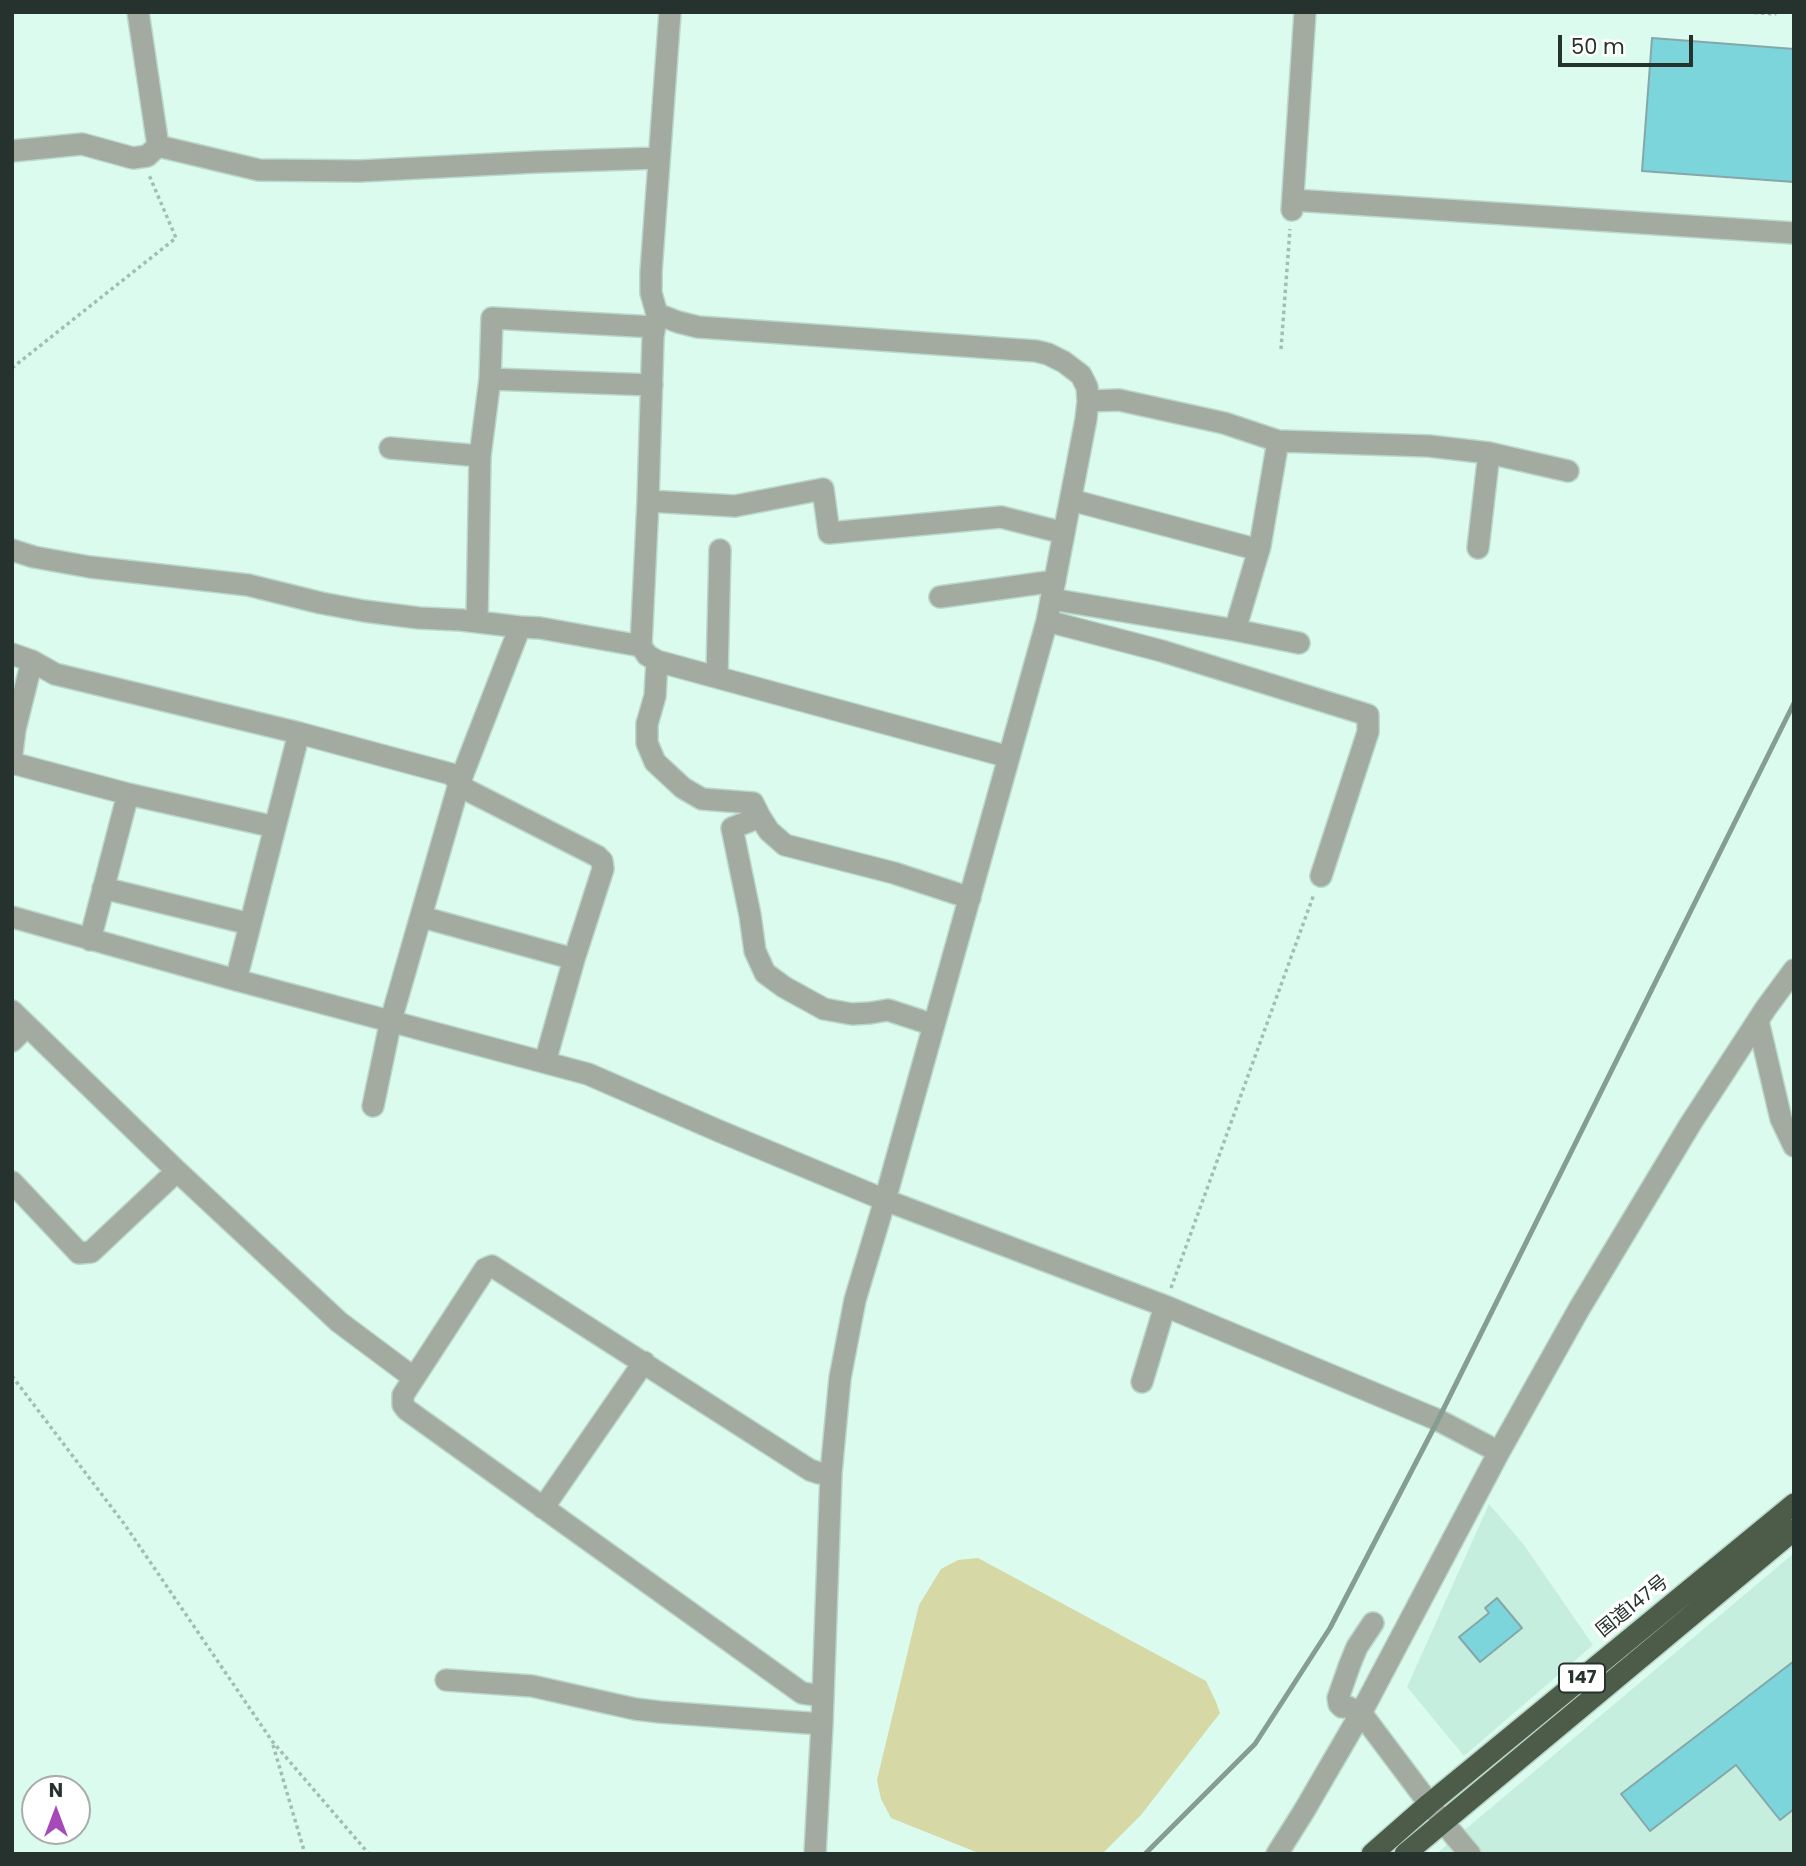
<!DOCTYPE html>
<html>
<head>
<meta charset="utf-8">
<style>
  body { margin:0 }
  #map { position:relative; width:1806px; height:1866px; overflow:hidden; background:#dbfbee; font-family:Poppins,sans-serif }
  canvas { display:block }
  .frame { position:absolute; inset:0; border:14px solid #26322e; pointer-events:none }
  .north { position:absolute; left:21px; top:1775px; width:70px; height:70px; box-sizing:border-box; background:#fff; border:2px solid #a8adab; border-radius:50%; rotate:0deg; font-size:19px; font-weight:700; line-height:28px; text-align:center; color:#26322e }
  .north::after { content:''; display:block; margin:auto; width:24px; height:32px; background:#a54ab6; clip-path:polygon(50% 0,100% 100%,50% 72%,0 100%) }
  .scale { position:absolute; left:1558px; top:35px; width:135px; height:32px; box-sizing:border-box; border:4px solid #26322e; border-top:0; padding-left:9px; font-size:21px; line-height:24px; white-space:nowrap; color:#26322e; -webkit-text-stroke:5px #fff; paint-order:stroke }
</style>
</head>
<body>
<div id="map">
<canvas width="1806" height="1866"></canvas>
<div class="frame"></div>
<div class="north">N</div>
<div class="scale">50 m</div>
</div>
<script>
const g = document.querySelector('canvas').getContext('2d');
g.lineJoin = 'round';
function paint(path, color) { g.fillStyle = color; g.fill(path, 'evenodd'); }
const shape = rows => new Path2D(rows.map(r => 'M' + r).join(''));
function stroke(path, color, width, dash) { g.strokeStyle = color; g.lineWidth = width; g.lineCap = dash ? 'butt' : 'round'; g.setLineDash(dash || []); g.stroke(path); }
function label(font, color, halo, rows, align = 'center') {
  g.font = font + ' Poppins,"Noto Sans JP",sans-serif'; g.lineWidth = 7; g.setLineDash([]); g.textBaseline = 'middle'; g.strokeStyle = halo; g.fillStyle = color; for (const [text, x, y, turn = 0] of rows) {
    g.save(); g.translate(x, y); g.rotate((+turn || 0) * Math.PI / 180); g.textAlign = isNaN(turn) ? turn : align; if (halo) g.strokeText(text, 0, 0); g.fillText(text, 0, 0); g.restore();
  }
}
paint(shape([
  [1489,1504,1524,1545,1593,1645,1464,1756,1407,1687],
  [1794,1553,1794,1854,1436,1854]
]), '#c6eedf');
paint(shape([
  [978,1558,1206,1681,1216,1702,1220,1713,1141,1815,1102,1854,981,1854,891,1818,881,1799,877,1780,919,1605,941,1569,958,1560]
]), '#d6d8a5');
const building = shape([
  [1652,38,1794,49,1794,182,1642,171,1652,38],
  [1497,1598,1522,1628,1480,1662,1459,1637,1489,1613,1485,1608,1497,1598],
  [1794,1661,1794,1809,1780,1820,1736,1765,1650,1831,1621,1794,1794,1661]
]);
paint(building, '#7cd5da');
stroke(building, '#85a7a9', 2);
const minor = shape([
  [138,12,158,146,259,170,360,171,536,162,659,158],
  [670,12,651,272,651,293,657,314,653,337,648,501,641,646,647,655,657,661,1009,757],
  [12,151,82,144,133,158,147,156,158,146],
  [1293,200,1794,233],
  [1292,210,1305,12],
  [657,314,678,322,698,327,1036,351,1048,354,1064,362,1081,375,1087,387,1088,401,1086,419,1047,621,885,1200,855,1300,840,1378,831,1473,822,1724,815,1854],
  [490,379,652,385],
  [1088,401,1119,400,1224,423,1278,441,1429,446,1489,453,1568,471],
  [390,448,480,456],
  [1071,500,1259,550],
  [648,501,735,506,823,489,829,533,1001,517,1064,533],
  [1478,548,1489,453],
  [12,550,34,557,90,567,248,585,321,603,364,611,419,618,461,620,520,627,540,628,641,646],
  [940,597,1055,581],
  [1051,599,1235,630,1299,643],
  [1047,621,1162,651,1368,715,1368,732,1321,876],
  [477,622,480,456,490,379,492,318,654,327],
  [1235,630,1260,546,1278,441],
  [12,654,32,661,55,674,299,733,451,774,467,790,597,856,602,861,603,869,574,959,545,1062],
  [657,661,655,696,647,724,647,743,655,762,683,788,702,799,753,803,760,817,769,831,785,845,894,873,970,898],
  [717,677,720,550],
  [12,753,15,729,32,661],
  [12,763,128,794,275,827],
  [760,817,732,828,750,915,755,951,765,973,784,987,824,1009,852,1014,870,1013,888,1010,934,1025],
  [103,888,250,924],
  [12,917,236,980,588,1074,719,1131,885,1200,1165,1306,1438,1420,1499,1452],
  [422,917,574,959],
  [90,940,128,794],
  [236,980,299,733],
  [12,1011,177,1171,339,1322,414,1378],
  [1758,1021,1781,1119,1794,1146],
  [12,1041,27,1026],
  [373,1106,391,1020,459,784,520,627],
  [12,1182,79,1253,91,1252,177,1171],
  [1142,1382,1165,1306],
  [543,1508,644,1362],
  [1373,1623,1357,1647,1350,1664,1338,1698,1339,1704,1342,1707,1348,1707,1361,1713,1443,1822,1470,1854],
  [446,1680,532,1686,635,1709,660,1712,822,1724],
  [823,1696,802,1693,407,1410,403,1405,403,1395,485,1269,492,1266,810,1470,819,1473,831,1473],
  [1277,1854,1304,1811,1361,1713,1499,1452,1579,1309,1691,1123,1766,1008,1794,970]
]);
const highway = shape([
  [1372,1854,1429,1804,1794,1504],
  [1405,1854,1794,1530]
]);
stroke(minor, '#bad7cb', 24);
stroke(highway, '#bad7cb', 24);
stroke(shape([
  [1747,12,1775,14,1775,12],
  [1281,349,1290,229],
  [12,368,176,238,149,175],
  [1171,1288,1314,894],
  [12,1376,125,1525,272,1741,369,1854],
  [273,1745,305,1854]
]), '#a4bdb3', 3.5, [3.5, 3.5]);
stroke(minor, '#a3aba1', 21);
stroke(highway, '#4c5c48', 21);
stroke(shape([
  [1145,1854,1255,1744,1330,1628,1438,1420,1794,703]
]), '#869d94', 5);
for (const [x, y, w] of [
  [1582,1678,46]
]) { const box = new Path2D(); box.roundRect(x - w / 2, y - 14.5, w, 29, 5); g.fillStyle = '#fff'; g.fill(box); stroke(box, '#26322e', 2); }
label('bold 18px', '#26322e', null, [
  ["147",1582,1678]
]);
label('19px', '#26322e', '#fff', [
  ["国道147号",1633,1607,-39]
]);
</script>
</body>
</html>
